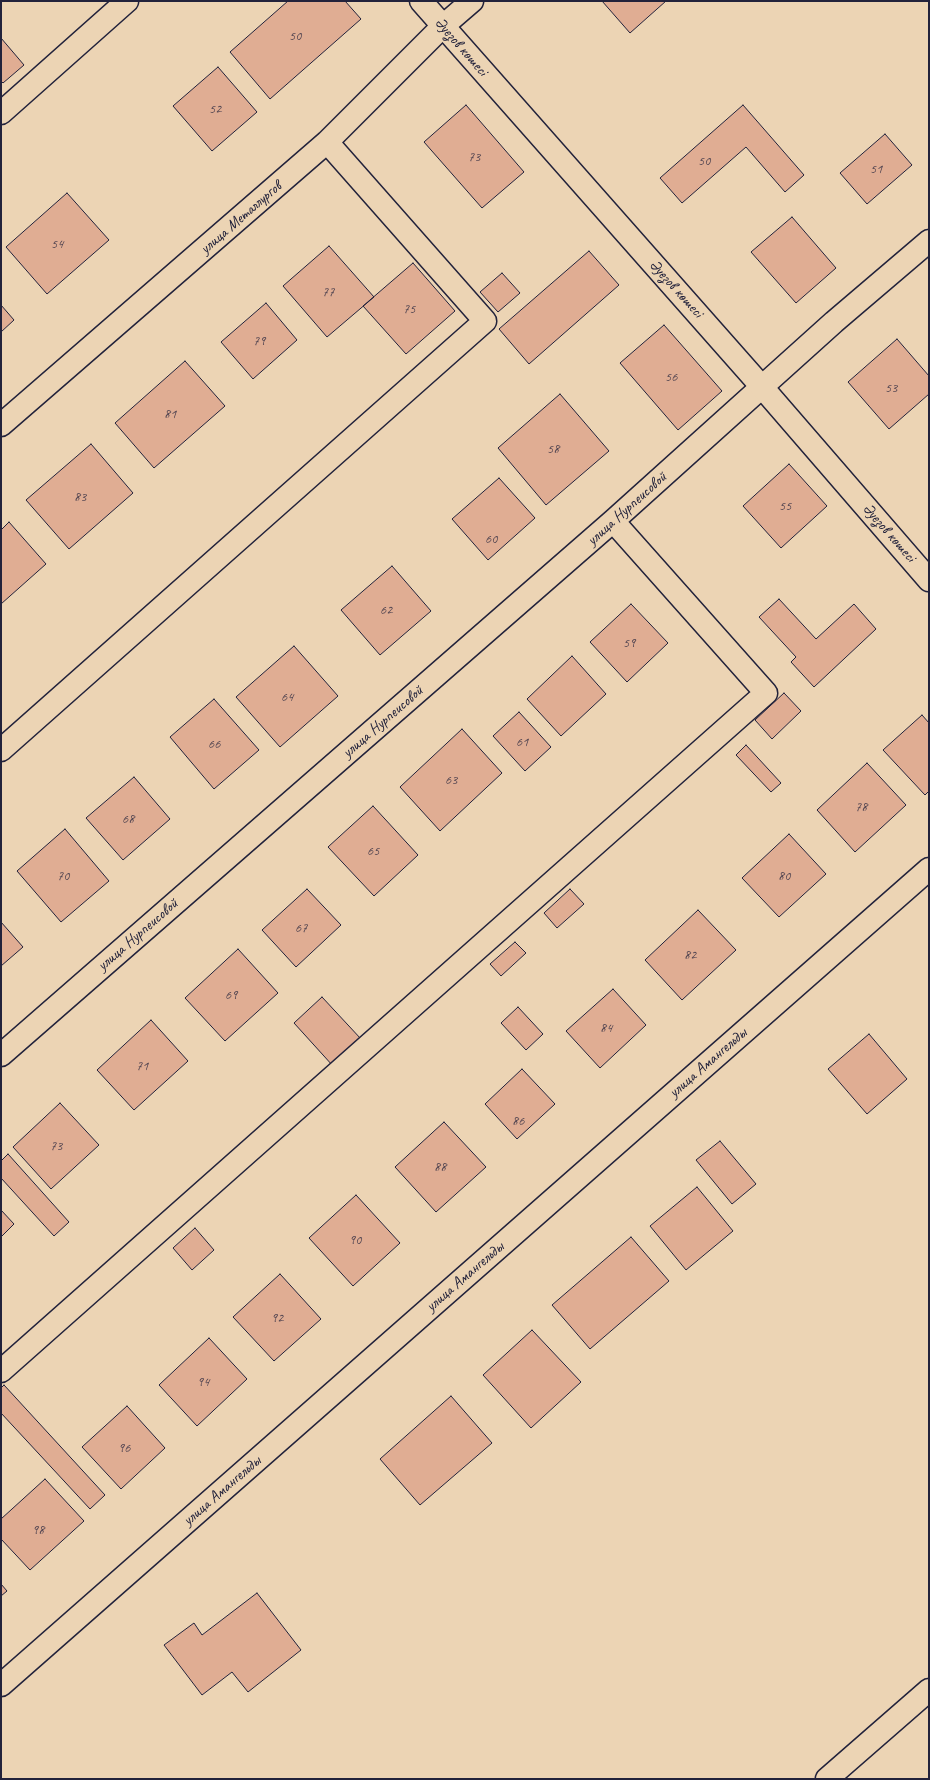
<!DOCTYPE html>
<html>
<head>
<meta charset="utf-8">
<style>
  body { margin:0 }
  #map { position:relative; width:930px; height:1780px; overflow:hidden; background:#ecd4b4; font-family:Caveat,sans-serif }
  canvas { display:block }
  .frame { position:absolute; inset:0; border:2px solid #22223b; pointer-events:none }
</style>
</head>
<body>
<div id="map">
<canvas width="930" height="1780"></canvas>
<div class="frame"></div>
</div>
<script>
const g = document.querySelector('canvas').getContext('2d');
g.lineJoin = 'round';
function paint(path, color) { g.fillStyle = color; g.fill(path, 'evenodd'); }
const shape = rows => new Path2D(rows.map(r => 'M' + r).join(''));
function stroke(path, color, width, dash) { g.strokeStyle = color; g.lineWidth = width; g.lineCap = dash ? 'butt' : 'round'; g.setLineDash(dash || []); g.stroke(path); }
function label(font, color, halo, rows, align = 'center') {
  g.font = font + ' Caveat,sans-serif'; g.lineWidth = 3; g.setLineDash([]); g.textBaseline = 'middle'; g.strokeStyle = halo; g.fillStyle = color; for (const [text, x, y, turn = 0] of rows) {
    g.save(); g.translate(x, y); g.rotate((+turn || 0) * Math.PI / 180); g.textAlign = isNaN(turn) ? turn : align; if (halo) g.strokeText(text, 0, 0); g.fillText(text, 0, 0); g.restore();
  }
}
const building = shape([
  [288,1,345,1,361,19,270,99,230,52,288,1],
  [602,1,666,1,630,33,602,1],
  [1,38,24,65,3,83,1,81,1,38],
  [218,67,257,112,212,151,173,106,218,67],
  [466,105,524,172,482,208,424,142,466,105],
  [743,105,804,175,785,192,746,147,682,203,660,178,743,105],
  [885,134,912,165,867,204,840,173,885,134],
  [67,193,109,240,47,294,6,247,67,193],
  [792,217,836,268,796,303,751,252,792,217],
  [329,246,374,297,327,337,283,286,329,246],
  [589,251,619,285,529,364,499,329,589,251],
  [413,263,455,311,406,354,363,306,413,263],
  [502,273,520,293,498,312,480,292,502,273],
  [266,303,297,340,253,379,221,342,266,303],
  [1,305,14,320,1,332,1,305],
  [664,325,722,391,678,430,620,363,664,325],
  [897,339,929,376,929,394,889,429,848,382,897,339],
  [185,361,225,406,154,468,115,423,185,361],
  [560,394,609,451,546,505,498,448,560,394],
  [91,444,133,493,69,549,26,500,91,444],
  [789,464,827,506,781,548,743,506,789,464],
  [499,478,535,518,488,560,452,519,499,478],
  [9,522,46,564,1,604,1,530,9,522],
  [392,566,431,611,380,655,341,610,392,566],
  [779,599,816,639,854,604,876,629,814,687,791,662,796,657,759,617,779,599],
  [631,604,668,643,627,682,590,642,631,604],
  [294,646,338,696,280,747,236,697,294,646],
  [572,656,606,694,561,736,527,699,572,656],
  [784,693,801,711,772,739,755,720,784,693],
  [214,699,259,750,214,789,170,737,214,699],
  [519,712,551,747,525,771,493,736,519,712],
  [922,715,929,723,929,791,925,795,883,750,922,715],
  [462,729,502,773,440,831,400,787,462,729],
  [746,745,781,783,771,792,736,755,746,745],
  [867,763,906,805,855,852,817,810,867,763],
  [134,777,170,819,123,860,86,818,134,777],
  [373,806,418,855,374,896,328,847,373,806],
  [65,829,109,881,61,922,17,871,65,829],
  [789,834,826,874,779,917,742,878,789,834],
  [307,889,341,925,296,967,262,930,307,889],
  [570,889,584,904,557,928,544,913,570,889],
  [698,910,736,950,682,1000,645,960,698,910],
  [1,922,23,947,1,966,1,922],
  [515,942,526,953,501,976,490,964,515,942],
  [238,949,278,993,225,1041,185,998,238,949],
  [613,989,646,1025,600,1068,566,1031,613,989],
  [322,997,361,1039,333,1066,294,1023,322,997],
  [518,1007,543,1034,526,1050,501,1023,518,1007],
  [151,1020,188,1061,134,1110,97,1070,151,1020],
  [869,1034,907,1079,867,1114,828,1069,869,1034],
  [522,1069,555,1104,517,1139,485,1104,522,1069],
  [60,1103,99,1145,51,1189,13,1147,60,1103],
  [444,1122,486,1167,436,1212,395,1167,444,1122],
  [720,1141,756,1184,732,1204,696,1160,720,1141],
  [8,1154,69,1222,54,1236,1,1178,1,1161,8,1154],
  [697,1187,733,1231,686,1270,650,1226,697,1187],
  [356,1195,400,1243,353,1286,309,1238,356,1195],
  [1,1210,14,1224,1,1237,1,1210],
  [195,1228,214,1250,192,1270,173,1248,195,1228],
  [631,1237,669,1281,590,1349,552,1305,631,1237],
  [280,1274,321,1319,274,1361,233,1317,280,1274],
  [532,1330,581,1382,531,1428,483,1375,532,1330],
  [209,1338,247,1379,197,1426,159,1385,209,1338],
  [4,1385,105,1495,90,1509,1,1413,1,1388,4,1385],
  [451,1396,492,1443,420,1505,380,1459,451,1396],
  [127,1406,165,1448,121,1489,82,1447,127,1406],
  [45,1479,84,1521,30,1570,1,1539,1,1519,45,1479],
  [1,1584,7,1591,1,1596,1,1584],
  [257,1593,301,1650,248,1692,232,1672,202,1695,164,1645,194,1623,202,1635,257,1593]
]);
paint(building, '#e0ad93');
stroke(building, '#22223b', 1);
const minor = shape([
  [1,113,127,1],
  [1,425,327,142,443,26,472,1],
  [1,750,485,321,327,142],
  [1,1055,613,521,834,322,929,241],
  [1,1371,766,693,613,521],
  [1,1685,929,869],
  [827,1779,929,1690]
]);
const major = shape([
  [421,1,762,387,929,580]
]);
stroke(minor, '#22223b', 25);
stroke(major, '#22223b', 25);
stroke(minor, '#ecd4b4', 22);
stroke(major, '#ecd4b4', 22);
label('14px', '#524551', null, [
  ["50",295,36],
  ["52",215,109],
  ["73",474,157],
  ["50",704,161],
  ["51",876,169],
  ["54",57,244],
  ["77",328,292],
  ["75",409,309],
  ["79",259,341],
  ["56",671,377],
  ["53",891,388],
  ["81",170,414],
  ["58",553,449],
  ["83",80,497],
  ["55",785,506],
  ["60",491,539],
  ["62",386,610],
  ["59",629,643],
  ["64",287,697],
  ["61",522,742],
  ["66",214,744],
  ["63",451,780],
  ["78",861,807],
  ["68",128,819],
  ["65",373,851],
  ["70",63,876],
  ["80",784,876],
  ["67",301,928],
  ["82",690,955],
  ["69",231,995],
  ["84",606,1028],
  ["71",142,1066],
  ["86",518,1121],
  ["73",56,1146],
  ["88",440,1167],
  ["90",355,1240],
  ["92",277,1318],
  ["94",203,1382],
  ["96",124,1448],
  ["98",38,1530]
]);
label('16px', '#22223b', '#ecd4b4', [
  ["Әуезов көшесі",461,47,49],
  ["улица Металлургов",241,218,-41],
  ["Әуезов көшесі",676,289,48],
  ["улица Нурпеисовой",627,509,-42],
  ["Әуезов көшесі",889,533,49],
  ["улица Нурпеисовой",383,722,-41],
  ["улица Нурпеисовой",138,935,-41],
  ["улица Амангельды",708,1063,-41],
  ["улица Амангельды",465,1277,-41],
  ["улица Амангельды",222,1491,-41]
]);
</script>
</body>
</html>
